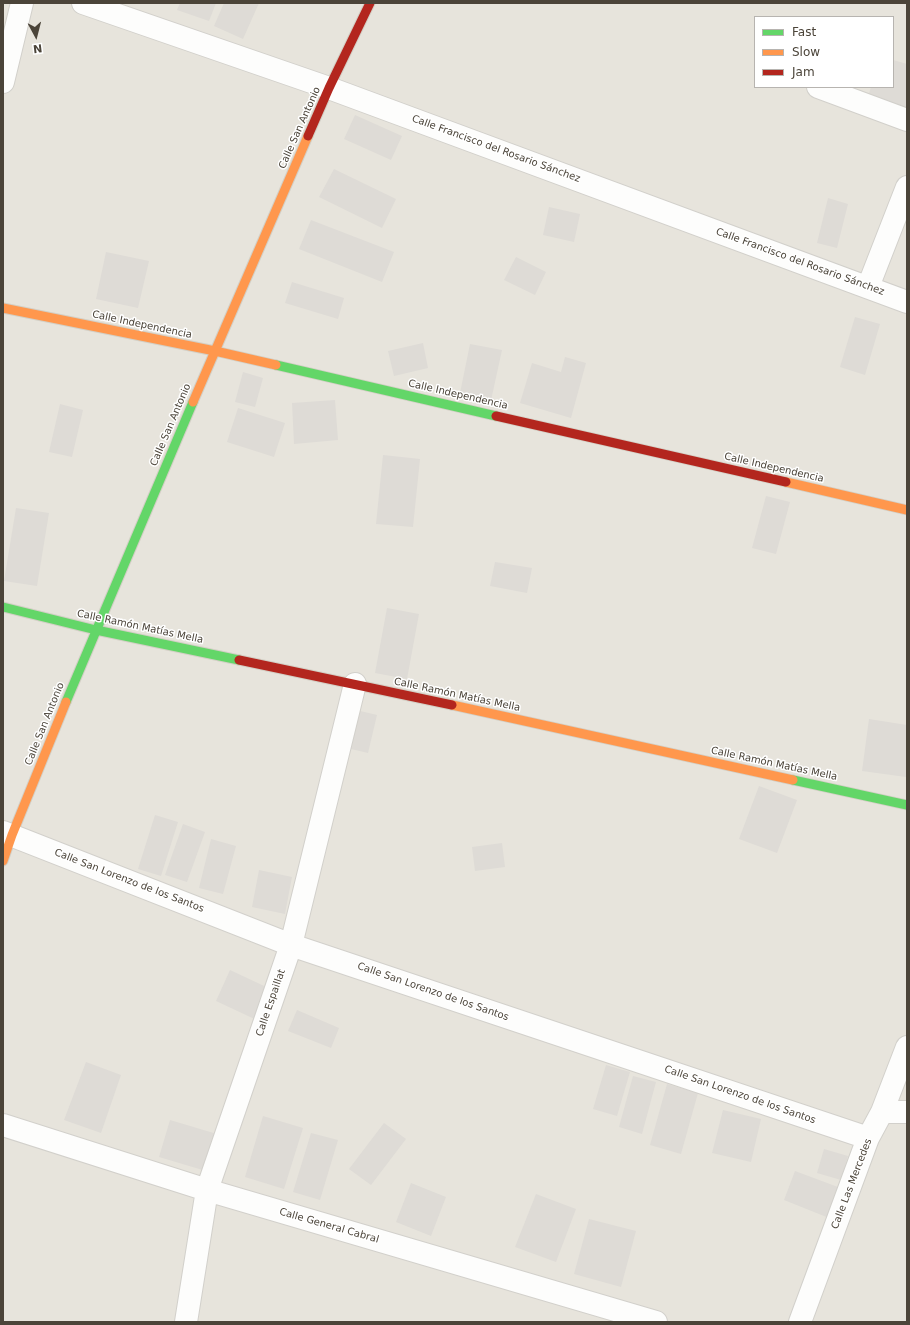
<!DOCTYPE html>
<html>
<head>
<meta charset="utf-8">
<style>
  body { margin:0 }
  #map { position:relative; width:910px; height:1325px; overflow:hidden; background:#f4f2ee; font-family:"DejaVu Sans",sans-serif }
  canvas { display:block }
  .frame { position:absolute; inset:0; border:4px solid #4b4439; pointer-events:none }
  .legend { position:absolute; left:754px; top:16px; width:140px; height:72px; box-sizing:border-box; background:#fff; border:1px solid #b7b4b0; margin:0; padding:5px 7px; list-style:none; font-size:12px; color:#4b4439 }
  .legend li { display:flex; align-items:center; gap:8px; height:20px }
  .legend b { width:20px; border:1px solid #b7b4b0 }
  .north { position:absolute; left:16px; top:16px; width:40px; height:40px; -webkit-text-stroke:3px #fff; paint-order:stroke; rotate:173deg; font-size:11px; font-weight:700; line-height:16px; text-align:center; color:#4b4439 }
  .north::after { content:''; display:block; margin:auto; width:14px; height:18px; background:#4b4439; clip-path:polygon(50% 0,100% 100%,50% 72%,0 100%) }
</style>
</head>
<body>
<div id="map">
<canvas width="910" height="1325"></canvas>
<div class="frame"></div>
<ul class="legend">
<li><b style="height:5px;background:#63d668"></b>Fast</li>
<li><b style="height:5px;background:#ff974d"></b>Slow</li>
<li><b style="height:5px;background:#b3261e"></b>Jam</li>
</ul>
<div class="north">N</div>
</div>
<script>
const g = document.querySelector('canvas').getContext('2d');
g.lineJoin = 'round';
function paint(path, color) { g.fillStyle = color; g.fill(path, 'evenodd'); }
const shape = rows => new Path2D(rows.map(r => 'M' + r).join(''));
function stroke(path, color, width, dash) { g.strokeStyle = color; g.lineWidth = width; g.lineCap = dash ? 'butt' : 'round'; g.setLineDash(dash || []); g.stroke(path); }
function label(font, color, halo, rows, align = 'center') {
  g.font = font + ' "DejaVu Sans",sans-serif'; g.lineWidth = 3; g.setLineDash([]); g.textBaseline = 'middle'; g.strokeStyle = halo; g.fillStyle = color; for (const [text, x, y, turn = 0] of rows) {
    g.save(); g.translate(x, y); g.rotate((+turn || 0) * Math.PI / 180); g.textAlign = isNaN(turn) ? turn : align; if (halo) g.strokeText(text, 0, 0); g.fillText(text, 0, 0); g.restore();
  }
}
paint(shape([
  [3,3,907,3,907,1322,3,1322],
  [755,17,893,17,893,87,755,87]
]), '#e7e4dc');
paint(shape([
  [180,3,216,3,209,21,177,10],
  [224,3,259,3,243,39,214,26],
  [893,60,907,64,907,107,905,115,866,103,871,87,893,87],
  [355,115,402,136,391,160,344,139],
  [334,169,396,199,382,228,319,197],
  [828,198,848,204,837,248,817,243],
  [549,207,580,214,574,242,543,235],
  [311,220,394,252,382,282,299,249],
  [106,252,149,261,138,308,96,299],
  [516,257,546,272,535,295,504,280],
  [292,282,344,298,338,319,285,303],
  [855,317,880,324,865,375,840,367],
  [423,343,428,368,394,376,388,351],
  [470,344,502,350,490,405,459,398],
  [565,357,586,363,571,418,520,403,532,363,561,372],
  [243,372,263,378,255,407,235,402],
  [335,400,338,440,294,444,292,403],
  [60,404,83,410,72,457,49,452],
  [238,408,285,423,274,457,227,442],
  [383,455,420,459,413,527,376,524],
  [766,496,790,502,776,554,752,548],
  [16,508,49,513,37,586,4,581],
  [495,562,532,568,527,593,490,586],
  [387,608,419,614,407,679,375,673],
  [356,710,377,715,368,753,347,748],
  [869,719,907,725,906,777,862,771],
  [759,786,797,800,777,853,739,839],
  [155,815,178,822,161,876,138,869],
  [183,824,205,832,187,882,165,875],
  [211,839,236,846,223,894,199,888],
  [502,843,505,867,475,871,472,847],
  [259,870,292,877,285,914,252,907],
  [230,970,277,992,263,1023,216,1001],
  [297,1010,339,1028,331,1048,288,1031],
  [86,1062,121,1075,101,1133,64,1120],
  [606,1065,630,1072,617,1116,593,1109],
  [633,1076,656,1082,642,1134,619,1127],
  [667,1084,698,1093,681,1154,650,1145],
  [723,1110,761,1119,751,1162,712,1153],
  [263,1116,303,1128,284,1189,245,1177],
  [170,1120,217,1134,206,1171,159,1157],
  [384,1123,406,1139,371,1185,349,1169],
  [311,1133,338,1140,320,1200,293,1192],
  [824,1149,848,1156,841,1180,817,1173],
  [795,1171,846,1190,834,1220,784,1200],
  [411,1183,446,1197,431,1236,396,1222],
  [536,1194,576,1209,556,1262,515,1247],
  [589,1219,636,1231,621,1287,574,1274]
]), '#dedbd6');
const street = shape([
  [83,3,329,88,907,302],
  [3,82,22,3],
  [818,87,907,120],
  [868,287,907,187],
  [3,832,291,945,868,1138],
  [882,1112,907,1112],
  [3,1125,207,1190,656,1322],
  [186,1322,207,1190,291,945,355,684],
  [800,1322,868,1138,882,1112,907,1047]
]);
const fast = shape([
  [276,365,496,416],
  [3,607,96,630,239,660],
  [66,702,193,402],
  [793,780,907,805]
]);
const slow = shape([
  [3,308,215,351,276,365],
  [193,402,308,136],
  [786,482,907,510],
  [452,705,793,780],
  [3,861,12,835,66,702]
]);
const jam = shape([
  [308,136,329,88,370,3],
  [496,416,786,482],
  [239,660,452,705]
]);
stroke(street, '#d2d0cb', 24);
stroke(fast, '#d3cfc5', 11);
stroke(slow, '#d3cfc5', 11);
stroke(jam, '#d3cfc5', 11);
stroke(street, '#fdfdfc', 22);
stroke(fast, '#63d668', 9);
stroke(slow, '#ff974d', 9);
stroke(jam, '#b3261e', 9);
label('10px', '#4b4439', '#fff', [
  ["Calle San Antonio",300,128,-66],
  ["Calle Francisco del Rosario Sánchez",496,149,20],
  ["Calle Francisco del Rosario Sánchez",800,262,20],
  ["Calle Independencia",142,325,12],
  ["Calle Independencia",458,395,13],
  ["Calle San Antonio",171,425,-67],
  ["Calle Independencia",774,468,13],
  ["Calle Ramón Matías Mella",140,627,12],
  ["Calle Ramón Matías Mella",457,695,12],
  ["Calle San Antonio",45,724,-68],
  ["Calle Ramón Matías Mella",774,764,12],
  ["Calle San Lorenzo de los Santos",129,881,21],
  ["Calle San Lorenzo de los Santos",433,992,19],
  ["Calle Espaillat",271,1003,-71],
  ["Calle San Lorenzo de los Santos",740,1095,19],
  ["Calle Las Mercedes",852,1184,-69],
  ["Calle General Cabral",329,1226,16]
]);
</script>
</body>
</html>
